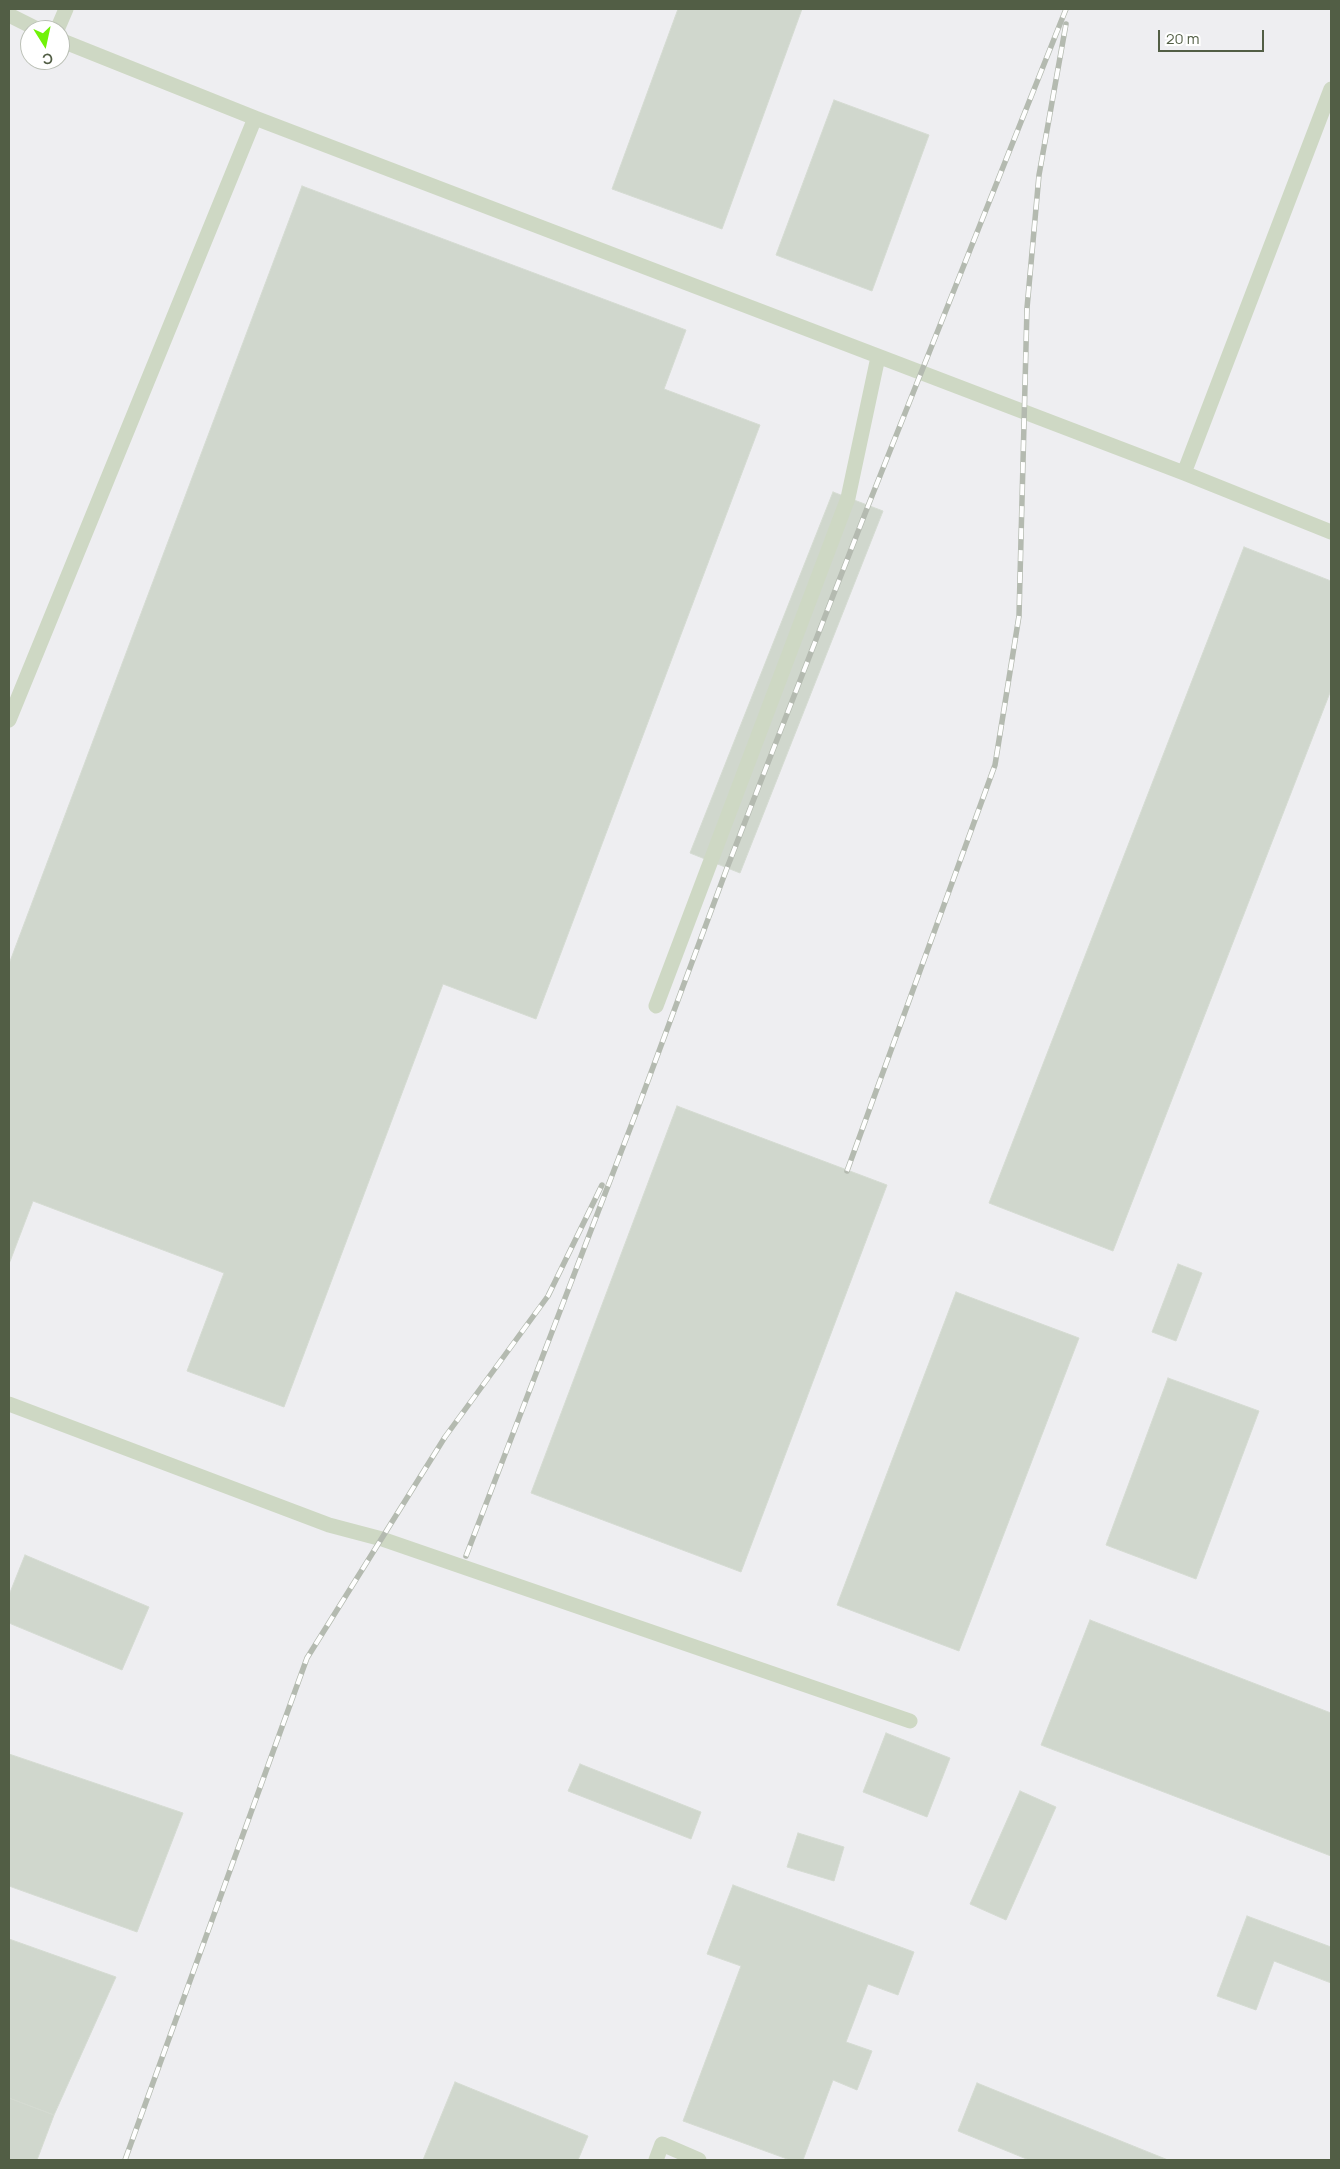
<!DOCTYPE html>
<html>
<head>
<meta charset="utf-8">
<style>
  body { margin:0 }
  #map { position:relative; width:1340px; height:2169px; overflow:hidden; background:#eeeef1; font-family:Manrope,sans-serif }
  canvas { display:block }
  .frame { position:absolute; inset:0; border:10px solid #525e45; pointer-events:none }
  .north { position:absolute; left:20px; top:20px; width:50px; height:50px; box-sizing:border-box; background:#fff; border:1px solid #babfb5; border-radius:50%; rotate:170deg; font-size:14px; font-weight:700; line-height:20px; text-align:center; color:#525e45 }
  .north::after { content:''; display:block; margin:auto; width:18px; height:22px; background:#70f208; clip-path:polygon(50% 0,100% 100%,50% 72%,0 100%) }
  .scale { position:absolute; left:1158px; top:30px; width:106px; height:22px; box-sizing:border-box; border:2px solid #525e45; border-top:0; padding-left:6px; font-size:15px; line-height:18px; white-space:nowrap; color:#525e45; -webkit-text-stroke:4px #fff; paint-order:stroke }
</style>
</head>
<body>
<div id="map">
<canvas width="1340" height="2169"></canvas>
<div class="frame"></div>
<div class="north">С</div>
<div class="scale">20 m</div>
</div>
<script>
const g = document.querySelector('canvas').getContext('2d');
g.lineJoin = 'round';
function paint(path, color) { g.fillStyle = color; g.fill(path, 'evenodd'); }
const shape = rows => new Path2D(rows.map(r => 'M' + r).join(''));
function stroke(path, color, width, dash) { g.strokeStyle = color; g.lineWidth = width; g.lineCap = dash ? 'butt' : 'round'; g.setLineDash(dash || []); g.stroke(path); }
const building = shape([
  [678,9,802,9,722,229,612,189,678,9],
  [834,100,929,135,872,291,776,255,834,100],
  [302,186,686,330,664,389,760,425,536,1019,443,984,284,1407,187,1371,224,1273,33,1201,9,1264,9,964,302,186],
  [833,492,883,511,740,873,690,853,833,492],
  [1244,547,1331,581,1331,690,1113,1251,989,1203,1244,547],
  [677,1106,887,1185,741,1572,531,1493,677,1106],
  [1178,1264,1202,1273,1176,1341,1152,1332,1178,1264],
  [956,1292,1079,1338,959,1651,837,1605,956,1292],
  [1168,1378,1259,1411,1196,1579,1106,1545,1168,1378],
  [25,1555,149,1607,122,1670,9,1623,9,1595,25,1555],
  [1090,1620,1331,1713,1331,1856,1041,1745,1090,1620],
  [886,1733,950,1758,927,1817,863,1792,886,1733],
  [9,1754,183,1813,137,1932,9,1886,9,1754],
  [580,1764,701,1812,691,1839,568,1791,580,1764],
  [1020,1791,1056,1807,1006,1920,970,1904,1020,1791],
  [798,1833,844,1847,834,1881,787,1867,798,1833],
  [733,1885,914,1952,898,1995,868,1984,846,2042,872,2051,857,2090,833,2080,803,2160,790,2160,683,2121,741,1966,707,1954,733,1885],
  [1247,1916,1331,1947,1331,1983,1274,1961,1256,2010,1217,1996,1247,1916],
  [9,1939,116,1977,54,2115,9,2098,9,1939],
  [455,2082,588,2136,578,2160,423,2160,455,2082],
  [977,2083,1168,2160,1029,2160,958,2131,977,2083],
  [9,2098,54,2115,37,2160,9,2160,9,2098]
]);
paint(building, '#d0d7cd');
stroke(building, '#d5dbd2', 1);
stroke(shape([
  [9,15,39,30],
  [57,30,66,9],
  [60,40,255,118],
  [1184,473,1331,89],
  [9,720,255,118,1184,473,1331,532],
  [656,1006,848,498,878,357],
  [9,1404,329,1525,382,1539,910,1721],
  [656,2160,662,2144,699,2160]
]), '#ced8c4', 15);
const rail = shape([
  [847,1171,995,765,1019,616,1027,308,1039,175,1066,24],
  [466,1556,636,1113,727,868,868,506,1066,9],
  [125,2160,307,1658,445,1437,548,1296,602,1185]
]);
stroke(rail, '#b4bab0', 5.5);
stroke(rail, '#fff', 4, [11]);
</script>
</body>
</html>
